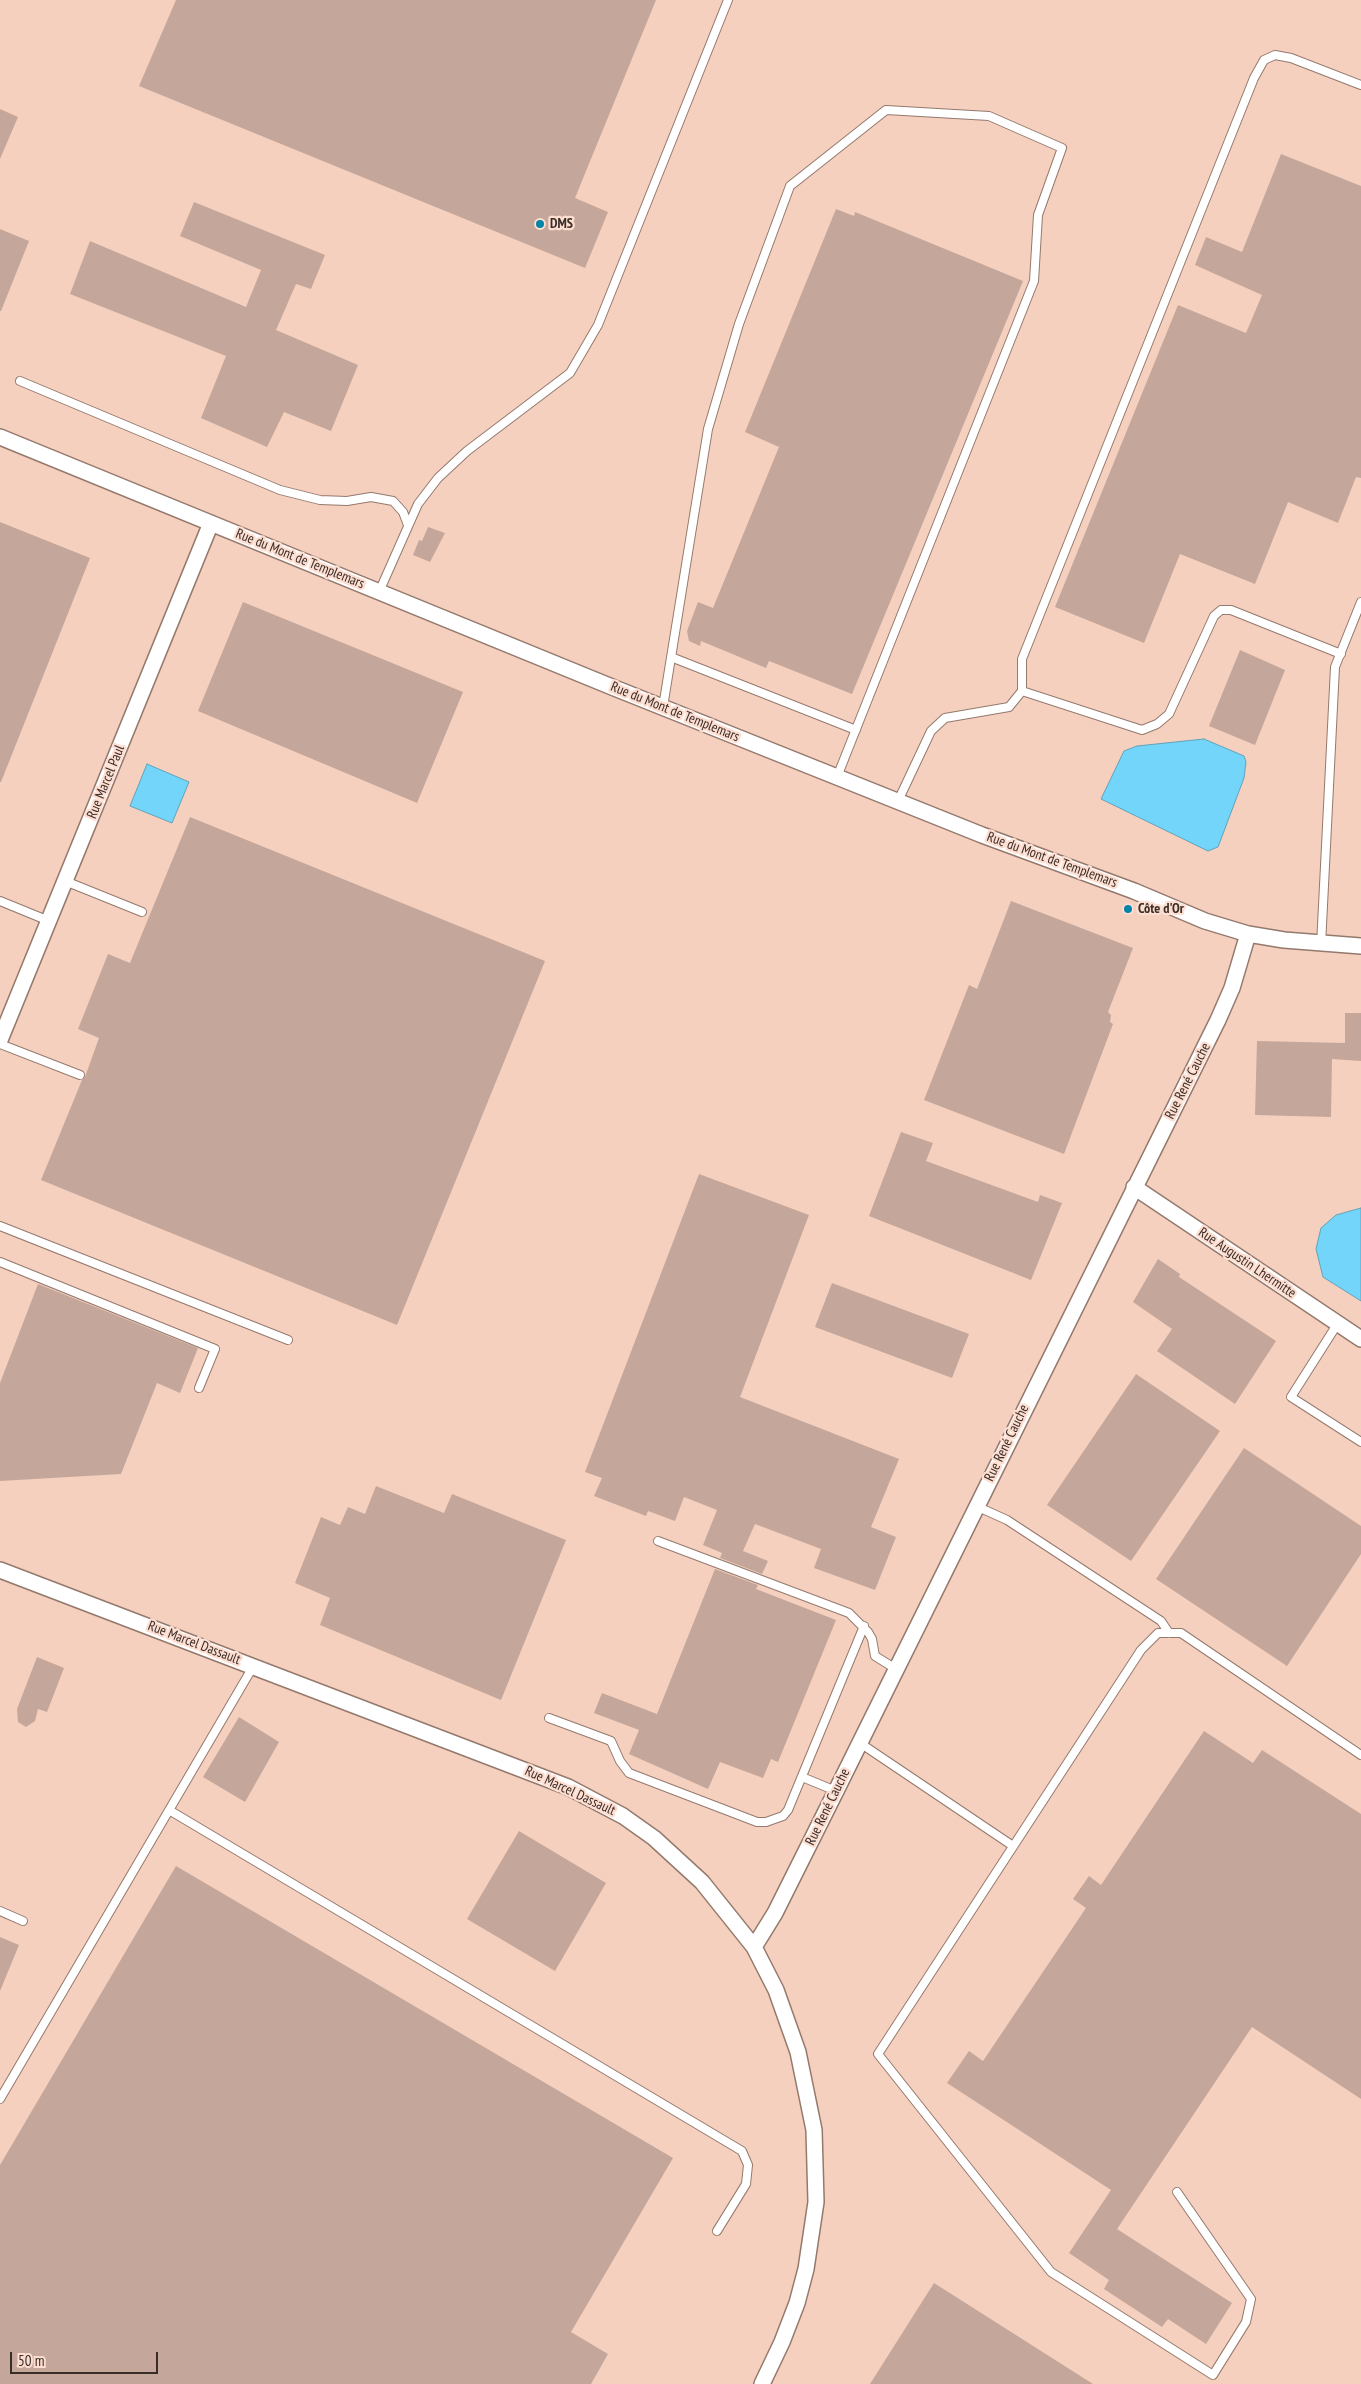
<!DOCTYPE html>
<html>
<head>
<meta charset="utf-8">
<style>
  body { margin:0 }
  #map { position:relative; width:1361px; height:2384px; overflow:hidden; background:#fdded1; font-family:"PT Sans Narrow",sans-serif }
  canvas { display:block }
  .scale { position:absolute; left:10px; top:2352px; width:148px; height:22px; box-sizing:border-box; border:2px solid #392d28; border-top:0; padding-left:6px; font-size:15px; line-height:18px; white-space:nowrap; color:#392d28; -webkit-text-stroke:4px #fdded1; paint-order:stroke }
</style>
</head>
<body>
<div id="map">
<canvas width="1361" height="2384"></canvas>
<div class="scale">50 m</div>
</div>
<script>
const g = document.querySelector('canvas').getContext('2d');
g.lineJoin = 'round';
function paint(path, color) { g.fillStyle = color; g.fill(path, 'evenodd'); }
const shape = rows => new Path2D(rows.map(r => 'M' + r).join(''));
function stroke(path, color, width, dash) { g.strokeStyle = color; g.lineWidth = width; g.lineCap = dash ? 'butt' : 'round'; g.setLineDash(dash || []); g.stroke(path); }
function label(font, color, halo, rows, align = 'center') {
  g.font = font + ' "PT Sans Narrow",sans-serif'; g.lineWidth = 4.5; g.setLineDash([]); g.textBaseline = 'middle'; g.strokeStyle = halo; g.fillStyle = color; for (const [text, x, y, turn = 0] of rows) {
    g.save(); g.translate(x, y); g.rotate((+turn || 0) * Math.PI / 180); g.textAlign = isNaN(turn) ? turn : align; if (halo) g.strokeText(text, 0, 0); g.fillText(text, 0, 0); g.restore();
  }
}
paint(shape([
  [0,0,1361,0,1361,2384,0,2384]
]), '#f5d0bf');
const water = shape([
  [1204,739,1244,756,1246,762,1244,778,1218,847,1208,851,1101,799,1124,751,1137,746,1204,739],
  [147,764,189,782,172,823,130,806,147,764],
  [1361,1208,1361,1301,1323,1277,1316,1249,1321,1228,1336,1215,1361,1208]
]);
paint(water, '#73d5f9');
stroke(water, '#62a3ba', 1);
paint(shape([
  [176,0,656,0,575,198,608,212,585,268,139,86],
  [0,109,18,117,0,159],
  [1281,154,1361,186,1361,478,1356,477,1338,523,1288,502,1255,584,1180,554,1144,643,1055,607,1178,305,1246,333,1262,295,1195,265,1206,237,1242,252],
  [194,202,325,255,311,289,296,284,276,330,358,365,331,431,284,412,267,447,201,418,226,356,70,294,90,241,246,307,261,270,180,236],
  [836,209,854,216,855,212,1023,281,852,694,769,661,766,668,701,641,700,646,689,641,687,631,698,602,713,608,779,447,745,432],
  [0,229,29,241,1,311,0,311],
  [0,522,90,558,1,782,0,782],
  [428,527,445,533,430,562,413,555,419,540,422,541],
  [243,602,463,692,417,803,198,711],
  [1240,650,1285,670,1255,745,1209,726],
  [190,817,545,961,397,1325,41,1180,82,1080,85,1077,99,1038,78,1029,108,954,130,963],
  [1011,901,1133,948,1108,1012,1111,1015,1110,1022,1113,1024,1064,1154,924,1100,969,985,977,989],
  [1345,1013,1361,1013,1361,1061,1332,1059,1331,1117,1255,1115,1257,1041,1345,1043],
  [901,1132,933,1143,926,1161,1038,1202,1040,1195,1062,1203,1031,1280,869,1216],
  [699,1174,809,1215,740,1397,899,1459,871,1527,896,1537,875,1590,814,1568,821,1549,755,1524,743,1551,768,1561,762,1574,720,1558,722,1553,703,1545,717,1510,684,1497,675,1521,648,1511,646,1516,594,1496,602,1478,585,1472],
  [1158,1259,1180,1274,1179,1277,1276,1341,1235,1404,1157,1351,1172,1329,1133,1302],
  [832,1283,969,1334,952,1378,815,1327],
  [38,1284,198,1348,180,1393,157,1383,121,1474,0,1481,0,1383],
  [1136,1374,1220,1431,1131,1561,1047,1505],
  [1244,1448,1361,1526,1361,1554,1287,1666,1156,1579],
  [376,1486,444,1513,452,1494,566,1540,501,1700,320,1625,330,1598,295,1583,321,1517,340,1525,348,1507,365,1514],
  [715,1569,758,1585,756,1589,836,1620,778,1762,771,1759,763,1778,720,1762,708,1789,629,1754,639,1730,594,1713,602,1693,657,1714],
  [37,1657,64,1668,47,1712,38,1709,35,1721,26,1727,18,1722,17,1709],
  [239,1717,279,1742,245,1802,203,1777],
  [1204,1731,1253,1763,1262,1750,1361,1814,1361,2099,1252,2027,1117,2229,1232,2303,1206,2344,1168,2319,1162,2327,1104,2289,1109,2280,1069,2253,1111,2190,947,2083,969,2051,983,2061,1086,1908,1073,1899,1089,1876,1101,1885],
  [519,1831,606,1883,555,1971,467,1919],
  [176,1866,673,2158,571,2332,608,2354,591,2384,0,2384,0,2165],
  [0,1937,19,1945,0,1991],
  [934,2283,1093,2384,870,2384]
]), '#c4a79a');
const service = shape([
  [20,381,280,490,320,500,347,501,371,497,393,501,403,512,408,525],
  [379,592,418,504,438,478,467,451,570,373,598,325,728,0],
  [671,657,856,730],
  [1022,691,1142,730,1157,724,1169,714,1214,616,1221,610,1231,610,1341,654],
  [663,707,708,429,739,324,790,186,886,110,989,116,1062,148,1038,215,1034,281,837,777],
  [898,801,931,731,945,718,1009,707,1022,691,1022,659,1254,78,1264,60,1275,55,1291,58,1361,85],
  [65,881,142,912],
  [0,901,49,921],
  [1321,945,1335,667,1361,602],
  [0,1044,80,1075],
  [0,1226,288,1340],
  [0,1262,215,1349,199,1388],
  [1338,1323,1291,1397,1361,1442],
  [976,1506,1007,1520,1161,1621,1169,1633],
  [658,1541,849,1613,868,1632,872,1639,875,1656,896,1669],
  [549,1718,611,1741,620,1761,629,1773,757,1822,766,1822,783,1816,788,1810,864,1626],
  [860,1743,1013,1846],
  [802,1777,836,1791],
  [169,1810,742,2151,748,2165,746,2184,717,2231],
  [0,1911,23,1921],
  [0,2099,254,1665],
  [1177,2192,1251,2299,1246,2322,1213,2375,1051,2272,878,2054,1141,1650,1158,1633,1181,1633,1361,1755]
]);
const minor = shape([
  [0,437,612,687,982,835,1134,891,1205,921,1248,934,1284,940,1361,946],
  [0,1040,211,523],
  [1134,1187,1361,1339],
  [0,1570,568,1787,623,1816,654,1838,702,1882,754,1947,776,1990,798,2052,814,2130,816,2202,806,2269,797,2303,782,2342,762,2384],
  [754,1947,775,1913,836,1791,1218,1020,1232,988,1248,934]
]);
stroke(service, '#94796d', 10);
stroke(minor, '#94796d', 18);
stroke(service, '#fff', 8);
stroke(minor, '#fff', 15);
for (const [x, y, r, color] of [
  [540,224,5,"#0285a8"],
  [1128,909,5,"#0285a8"]
]) { const dot = new Path2D(); dot.arc(x, y, r, 0, 2 * Math.PI); g.fillStyle = color; g.fill(dot); stroke(dot, '#fdded1', 2); }
label('bold 14px', '#392d28', '#fdded1', [
  ["DMS",550,224],
  ["Côte d'Or",1138,909]
], 'left');
label('14px', '#392d28', '#fdded1', [
  ["Rue du Mont de Templemars",300,559,22],
  ["Rue du Mont de Templemars",675,712,22],
  ["Rue Marcel Paul",106,782,-68],
  ["Rue du Mont de Templemars",1052,860,20],
  ["Rue René Cauche",1188,1081,-63],
  ["Rue Augustin Lhermitte",1247,1263,34],
  ["Rue René Cauche",1007,1443,-64],
  ["Rue Marcel Dassault",194,1643,21],
  ["Rue Marcel Dassault",570,1791,25],
  ["Rue René Cauche",828,1807,-64]
]);
</script>
</body>
</html>
